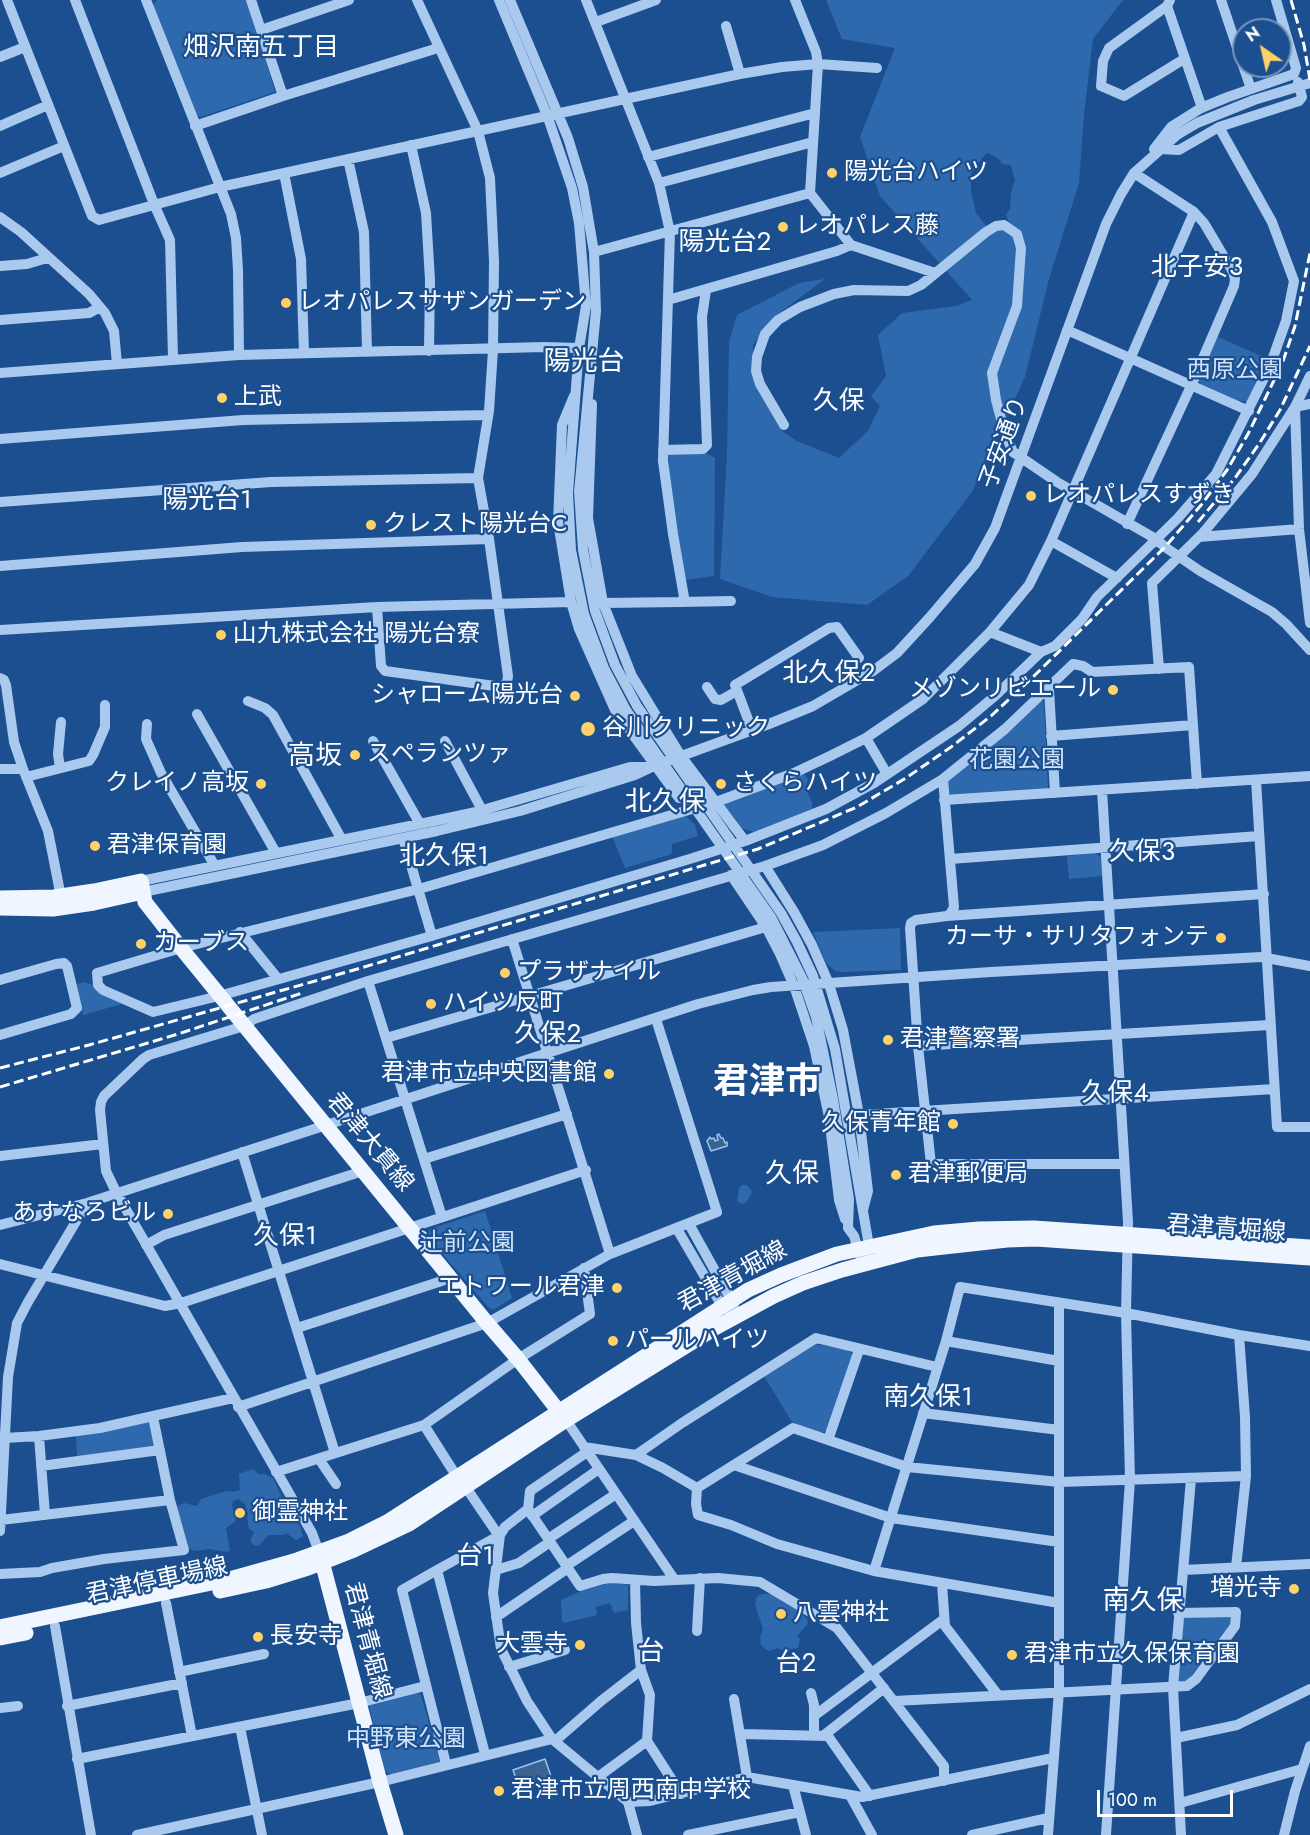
<!DOCTYPE html>
<html>
<head>
<meta charset="utf-8">
<style>
  body { margin:0 }
  #map { position:relative; width:1310px; height:1835px; overflow:hidden; background:#1b4f8f; font-family:Jost,sans-serif }
  canvas { display:block }
  .north { position:absolute; left:1232px; top:18px; width:60px; height:60px; box-sizing:border-box; background:#1b4f8f; border:2px solid #7695bc; border-radius:50%; rotate:326deg; font-size:16px; font-weight:700; line-height:24px; text-align:center; color:#fff }
  .north::after { content:''; display:block; margin:auto; width:21px; height:27px; background:#ffd166; clip-path:polygon(50% 0,100% 100%,50% 72%,0 100%) }
  .scale { position:absolute; left:1097px; top:1790px; width:136px; height:27px; box-sizing:border-box; border:3px solid #fff; border-top:0; padding-left:8px; font-size:18px; line-height:21px; white-space:nowrap; color:#fff; -webkit-text-stroke:4px #1b4f8f; paint-order:stroke }
</style>
</head>
<body>
<div id="map">
<canvas width="1310" height="1835"></canvas>
<div class="north">N</div>
<div class="scale">100 m</div>
</div>
<script>
const g = document.querySelector('canvas').getContext('2d');
g.lineJoin = 'round';
function paint(path, color) { g.fillStyle = color; g.fill(path, 'evenodd'); }
const shape = rows => new Path2D(rows.map(r => 'M' + r).join(''));
function stroke(path, color, width, dash) { g.strokeStyle = color; g.lineWidth = width; g.lineCap = dash ? 'butt' : 'round'; g.setLineDash(dash || []); g.stroke(path); }
function label(font, color, halo, rows, align = 'center') {
  g.font = font + ' Jost,"Noto Sans JP",sans-serif'; g.lineWidth = 4.5; g.setLineDash([]); g.textBaseline = 'middle'; g.strokeStyle = halo; g.fillStyle = color; for (const [text, x, y, turn = 0] of rows) {
    g.save(); g.translate(x, y); g.rotate((+turn || 0) * Math.PI / 180); g.textAlign = isNaN(turn) ? turn : align; if (halo) g.strokeText(text, 0, 0); g.fillText(text, 0, 0); g.restore();
  }
}
paint(shape([
  [157,0,248,0,275,92,201,117,197,116,153,5],
  [826,0,1123,0,1093,39,1084,114,1079,183,1049,279,1025,377,972,492,908,576,867,605,772,597,720,579,727,454,729,341,737,315,799,283,825,279,774,317,753,345,754,382,782,431,797,441,839,458,868,431,880,406,871,396,886,376,878,335,902,313,956,306,972,300,880,196,860,137,895,48,842,39],
  [988,153,999,159,1002,164,1011,165,1013,174,1015,180,1011,193,1010,209,1006,215,1010,224,987,227,976,213,971,191,971,174,975,167,986,154],
  [1216,336,1268,359,1248,402,1236,400,1201,384,1198,380],
  [669,453,705,453,715,458,714,576,685,580,668,475],
  [1041,700,1044,702,1048,788,1046,789,952,795,949,793,946,780],
  [804,773,808,780,805,788,812,802,812,809,754,832,740,828,734,817,729,815,723,806,724,799],
  [685,815,695,825,698,836,672,844,672,853,669,855,625,868,611,834],
  [1095,853,1101,857,1102,876,1069,879,1067,856],
  [900,928,901,970,842,972,835,971,826,963,813,932],
  [85,982,93,985,99,993,122,1004,83,1015,76,984],
  [742,1185,747,1185,752,1192,747,1202,742,1204,737,1201,739,1188],
  [485,1211,512,1298,493,1310,489,1308,427,1236,430,1229],
  [814,1344,850,1350,852,1355,826,1430,822,1433,792,1422,764,1376],
  [149,1421,156,1448,77,1458,76,1435],
  [253,1469,258,1474,264,1474,273,1478,288,1510,300,1526,303,1536,296,1540,286,1533,284,1535,268,1535,260,1545,255,1546,250,1541,254,1532,249,1529,247,1518,248,1514,245,1504,238,1499,233,1501,232,1505,236,1521,226,1528,230,1551,226,1552,209,1549,194,1551,186,1547,176,1507,184,1503,197,1506,201,1499,226,1491,232,1492,240,1490,239,1474],
  [612,1582,628,1585,628,1610,614,1613,610,1603,596,1607,597,1615,564,1623,562,1621,561,1600,581,1591],
  [763,1594,775,1594,796,1607,807,1619,808,1624,797,1636,800,1639,798,1648,783,1650,777,1648,770,1651,765,1649,761,1645,760,1637,763,1629,755,1605,757,1596],
  [1228,1616,1230,1618,1230,1624,1186,1683,1178,1682,1182,1618],
  [418,1693,421,1695,440,1762,392,1775,385,1771,369,1706]
]), '#2e69ad');
const water = shape([
  [719,1134,721,1138,723,1138,725,1143,727,1142,727,1146,711,1151,707,1141,710,1137,711,1139,714,1138,715,1141,718,1140,717,1135,719,1134],
  [545,1759,552,1779,520,1790,513,1770,545,1759]
]);
paint(water, '#3c6290');
stroke(water, '#9cc4f0', 1.5);
stroke(shape([
  [7,0,92,216,99,220,220,187,740,74,782,67,818,64,877,68],
  [75,0,154,204,170,240,173,359],
  [146,0,231,214,236,238,238,270,239,355],
  [251,0,283,96],
  [499,0,547,115,572,188,579,223,586,306,579,348,568,493,571,550,584,614,604,668,626,710,771,917,803,980,816,1017,833,1099,849,1199,848,1228,854,1236,860,1256],
  [510,0,568,138,583,187,594,252,596,311,579,492,583,550,595,611,615,665,637,706,781,913,797,942,813,976,835,1049,869,1246,867,1252],
  [586,0,659,183,670,232,663,461,673,534,684,597,681,602,603,603],
  [795,0,816,52,818,64,810,193,851,245,935,273],
  [1170,0,1167,6,1109,48,1103,61,1101,86,1124,96,1184,59],
  [1221,0,1251,89],
  [1167,6,1202,108],
  [596,22,656,0],
  [726,26,740,74],
  [261,30,349,0],
  [0,57,25,47],
  [0,126,48,105],
  [195,126,283,96,438,48],
  [1219,127,1299,101,1302,97,1298,82],
  [411,145,426,213,430,280,429,351],
  [1154,149,1171,127,1201,108,1228,97,1294,74,1296,68,1276,0],
  [1159,149,1179,150,1219,127,1272,222,1294,281,1286,321,1270,366,1216,474,1178,518,1097,597,1082,619,1055,646,1041,652,995,696,959,726,874,783,826,809,745,841,693,858,428,937,219,996,153,1012,103,990,98,985,97,973,181,948,419,889,716,802,794,773,830,756,866,738,923,699,990,632,1029,585,1051,541,1194,212],
  [648,157,815,113],
  [348,159,364,232,367,352],
  [0,173,64,146],
  [284,173,301,259,304,353],
  [659,183,813,142],
  [0,217,21,232,89,294,105,313,114,331,117,364],
  [594,252,810,193],
  [0,266,27,264,47,258],
  [668,300,837,251,851,245],
  [0,320,89,313,100,307],
  [1067,330,1249,411],
  [0,373,239,355,544,347,579,348],
  [574,396,562,425,558,522,571,602,579,629,615,710,679,798],
  [592,404,588,518,603,603,632,676,681,756,745,841],
  [1310,404,1295,407,1299,529,1310,623],
  [784,425,760,384,756,371,757,357,765,334,778,320,800,307,834,294,854,290,908,291,921,285,986,232,996,226,1004,225,1017,234,1021,248,1017,306,992,373,996,400,1005,434,1013,452,1057,482,1156,539,1165,547,1200,571,1272,612,1286,624,1310,650],
  [0,439,243,420,488,415],
  [663,450,703,449,707,445,702,317,706,290],
  [0,502,271,482,478,478],
  [1127,524,1191,386,1234,286,1235,279,1233,272,1204,223,1194,212,1134,173],
  [1199,537,1299,529],
  [1051,541,1117,578],
  [0,566,242,547,489,539],
  [681,602,731,601],
  [377,607,381,666,385,671,502,687,507,682,508,676,489,539,478,478,489,411,493,350,494,261,490,178,478,131,417,0],
  [0,630,377,607,571,602],
  [990,632,1041,652],
  [1159,669,1152,583,1203,533,1252,474,1295,407,1310,376],
  [0,678,4,680,6,685,14,742,23,769,48,831,62,902],
  [707,687,715,699,721,700,737,691],
  [1049,689,1055,793],
  [248,701,265,708,273,715,342,840],
  [197,714,276,853],
  [147,724,146,739,161,773,215,866],
  [752,730,735,685,829,628,837,627,859,658],
  [1051,736,1193,725],
  [866,738,887,774],
  [373,741,420,824],
  [445,741,482,810],
  [60,768,58,754,61,722],
  [0,769,23,769],
  [26,777,89,761,93,755,105,727,105,705],
  [943,779,954,907,951,913,947,916,916,920,911,923,910,928,918,1046,931,1164,1124,1164],
  [1256,780,1277,1127,1310,1127],
  [1102,790,1128,1222,1126,1313,1130,1480,1106,1835],
  [944,800,1310,776],
  [403,838,432,936],
  [950,859,1259,836],
  [765,866,794,912,812,945,829,984,843,1030,859,1115,868,1191,863,1210],
  [731,875,766,927,780,954,794,986,814,1046,829,1117,839,1200,845,1219],
  [141,881,434,821,476,812,630,767,646,767],
  [143,892,437,831,520,811,635,775,654,766,769,724,813,706,873,671,897,653,930,617,975,564,995,528,1106,224,1121,194,1134,173,1177,135,1197,123,1254,100,1310,83],
  [947,916,1264,894],
  [240,932,278,979],
  [512,939,610,1254],
  [0,980,56,964,64,963,67,966,77,1008,71,1014,0,1035],
  [368,981,442,1217],
  [386,1038,766,927],
  [918,1046,1270,1025],
  [859,1115,1274,1089],
  [242,1152,335,1453],
  [0,1156,103,1144],
  [424,1159,567,1114],
  [689,1224,734,1305],
  [0,1225,87,1203,698,1004,753,990,771,987,991,972,1261,957,1310,966],
  [677,1229,722,1306,737,1316],
  [146,1245,164,1235,363,1171],
  [0,1264,165,1306,181,1303,586,1170],
  [297,1328,451,1278],
  [946,1341,1059,1361],
  [238,1407,487,1323,610,1254,717,1212,656,1019],
  [923,1413,1059,1430],
  [566,1420,674,1579],
  [424,1425,457,1477],
  [39,1436,45,1515],
  [4,1438,39,1436,100,1428,233,1398],
  [828,1440,859,1350],
  [584,1447,636,1455,663,1468,697,1488],
  [636,1455,682,1423,816,1338,937,1367],
  [319,1459,336,1484],
  [734,1465,891,1518,1059,1542],
  [41,1466,160,1450],
  [276,1472,424,1425,518,1359,590,1314,584,1268],
  [465,1486,499,1536],
  [697,1488,793,1428,907,1467,1059,1482,1246,1476],
  [697,1488,696,1504,698,1515,731,1525,777,1544,874,1571,1059,1603],
  [528,1509,580,1586,603,1579,612,1578,654,1581,718,1578,760,1582,837,1628,944,1766,944,1781],
  [532,1516,599,1469],
  [1,1520,170,1500],
  [0,1531,8,1377,17,1323,28,1302,87,1203],
  [500,1535,493,1593,501,1649,527,1701,552,1739,628,1802,637,1835],
  [548,1539,616,1494],
  [319,1552,312,1533,116,1192,106,1171,100,1110,101,1102,104,1096,143,1059,149,1055,244,1026,254,1019,368,981,765,866,823,845,886,813,943,779,1005,729,1073,664,1083,666,1092,672,1189,667,1197,784],
  [566,1566,634,1521],
  [1236,1567,1246,1476,1245,1417,1239,1335],
  [437,1570,402,1590,446,1764],
  [496,1570,519,1563,550,1542],
  [1183,1570,1310,1564],
  [874,1571,946,1341,960,1287,1126,1313,1239,1335,1310,1346],
  [0,1574,40,1572,52,1568,104,1559,184,1550,170,1500,153,1417],
  [635,1580,636,1623,641,1670,650,1695,647,1741,681,1794],
  [942,1584,945,1626,998,1695],
  [166,1603,192,1736],
  [496,1617,568,1568],
  [55,1626,91,1835],
  [697,1631,700,1578],
  [509,1667,565,1650],
  [179,1672,264,1654],
  [811,1693,814,1705,814,1736],
  [734,1699,747,1777],
  [894,1701,1187,1686,1196,1679,1235,1626,1236,1612,1178,1613],
  [67,1706,182,1683],
  [0,1708,18,1706],
  [814,1716,944,1619],
  [240,1727,262,1835],
  [741,1734,828,1736,870,1796],
  [823,1736,884,1688],
  [1176,1738,1237,1725,1310,1689],
  [555,1741,601,1701,641,1670],
  [485,1754,437,1570,500,1535,505,1527,528,1509,530,1491,587,1452],
  [77,1759,359,1703,425,1686],
  [598,1777,647,1741],
  [793,1785,806,1835],
  [851,1797,872,1835],
  [628,1802,650,1801,747,1777,862,1797,1053,1758],
  [1180,1803,1302,1769],
  [137,1835,380,1782,552,1739],
  [688,1835,800,1812],
  [972,1835,1048,1818],
  [1048,1835,1059,1691,1059,1303],
  [1181,1835,1173,1687,1191,1479],
  [1284,1835,1295,1791,1310,1746]
]), '#a9c9ee', 10);
stroke(shape([
  [0,898,54,897,94,891,141,881,145,902,181,948,487,1323,518,1359,564,1418],
  [0,908,53,909,94,903,143,892],
  [320,1554,380,1782,396,1835],
  [220,1591,266,1581,308,1568,354,1550,409,1524,566,1420,715,1328,774,1296,803,1283,842,1270,917,1250,1007,1240,1036,1239,1310,1258],
  [0,1627,226,1580,294,1561,349,1541,387,1522,748,1290,781,1275,837,1254,934,1233,979,1229,1034,1228,1310,1247],
  [0,1638,26,1633]
]), '#f0f6ff', 15);
stroke(shape([
  [1291,0,1304,45,1310,80],
  [1198,522,1235,478,1259,444,1280,410,1310,346],
  [0,1068,89,1045,354,970,758,849,857,807,906,778,951,747,991,716,1034,676,1165,547,1202,504,1227,470,1248,434,1282,364,1295,326,1310,253],
  [0,1087,178,1034,302,993]
]), '#fff', 3, [10, 4.5]);
for (const [x, y, r, color] of [
  [832,173,6,"#ffd166"],
  [783,227,6,"#ffd166"],
  [286,303,6,"#ffd166"],
  [222,398,6,"#ffd166"],
  [1031,496,6,"#ffd166"],
  [371,525,6,"#ffd166"],
  [221,635,6,"#ffd166"],
  [1113,690,6,"#ffd166"],
  [575,696,6,"#ffd166"],
  [588,729,8,"#ffd166"],
  [355,755,6,"#ffd166"],
  [261,784,6,"#ffd166"],
  [721,784,6,"#ffd166"],
  [95,846,6,"#ffd166"],
  [1221,938,6,"#ffd166"],
  [141,944,6,"#ffd166"],
  [505,973,6,"#ffd166"],
  [431,1004,6,"#ffd166"],
  [888,1040,6,"#ffd166"],
  [609,1074,6,"#ffd166"],
  [953,1124,6,"#ffd166"],
  [896,1175,6,"#ffd166"],
  [168,1214,6,"#ffd166"],
  [617,1288,6,"#ffd166"],
  [613,1341,6,"#ffd166"],
  [240,1513,6,"#ffd166"],
  [1294,1589,6,"#ffd166"],
  [781,1614,6,"#ffd166"],
  [258,1637,6,"#ffd166"],
  [580,1645,6,"#ffd166"],
  [1012,1655,6,"#ffd166"],
  [499,1791,6,"#ffd166"]
]) { const dot = new Path2D(); dot.arc(x, y, r, 0, 2 * Math.PI); g.fillStyle = color; g.fill(dot); stroke(dot, '#1b4f8f', 2); }
label('24px', '#fff', '#1b4f8f', [
  ["陽光台ハイツ",844,173],
  ["レオパレス藤",795,227],
  ["レオパレスサザンガーデン",298,303],
  ["上武",234,398],
  ["レオパレスすずき",1043,496],
  ["クレスト陽光台C",383,525],
  ["山九株式会社 陽光台寮",233,635],
  ["メゾンリビエール",1101,690,"right"],
  ["シャローム陽光台",563,696,"right"],
  ["谷川クリニック",602,729],
  ["スペランツァ",367,755],
  ["クレイノ高坂",249,784,"right"],
  ["さくらハイツ",733,784],
  ["君津保育園",107,846],
  ["カーサ・サリタフォンテ",1209,938,"right"],
  ["カーブス",153,944],
  ["プラザナイル",517,973],
  ["ハイツ反町",443,1004],
  ["君津警察署",900,1040],
  ["君津市立中央図書館",597,1074,"right"],
  ["久保青年館",941,1124,"right"],
  ["君津郵便局",908,1175],
  ["あすなろビル",156,1214,"right"],
  ["エトワール君津",605,1288,"right"],
  ["パールハイツ",625,1341],
  ["御霊神社",252,1513],
  ["増光寺",1282,1589,"right"],
  ["八雲神社",793,1614],
  ["長安寺",270,1637],
  ["大雲寺",568,1645,"right"],
  ["君津市立久保保育園",1024,1655],
  ["君津市立周西南中学校",511,1791]
], 'left');
label('24px', '#cfe3fa', '#1b4f8f', [
  ["西原公園",1235,371],
  ["花園公園",1017,761],
  ["辻前公園",467,1244],
  ["中野東公園",406,1740]
]);
label('24px', '#fff', '#1b4f8f', [
  ["子安通り",1005,443,-70],
  ["君津大貫線",369,1143,50],
  ["君津青堀線",1226,1230,4],
  ["君津青堀線",733,1278,-29],
  ["君津停車場線",157,1582,-12],
  ["君津青堀線",366,1641,75]
]);
label('26px', '#fff', '#1b4f8f', [
  ["畑沢南五丁目",261,49],
  ["陽光台2",725,244],
  ["北子安3",1197,269],
  ["久保",839,403],
  ["陽光台1",207,502],
  ["北久保2",829,675],
  ["久保3",1142,854],
  ["北久保1",444,858],
  ["久保2",548,1036],
  ["久保4",1115,1095],
  ["久保1",285,1238],
  ["南久保1",928,1399],
  ["台1",475,1558],
  ["台2",796,1665]
]);
label('27px', '#fff', '#1b4f8f', [
  ["陽光台",584,363],
  ["高坂",315,757],
  ["北久保",665,803],
  ["久保",792,1175],
  ["南久保",1143,1602],
  ["台",651,1653]
]);
label('bold 36px', '#fff', '#1b4f8f', [
  ["君津市",767,1084]
]);
</script>
</body>
</html>
